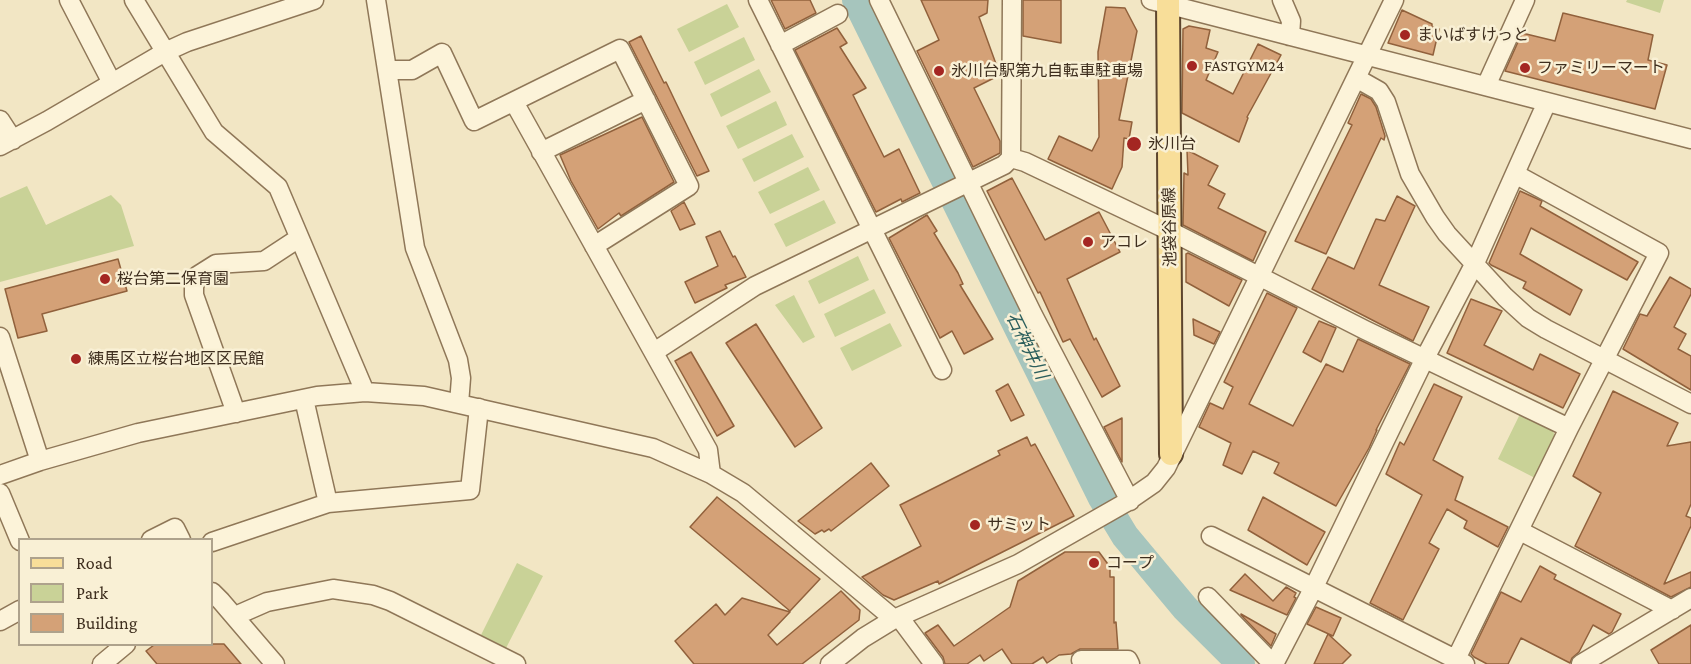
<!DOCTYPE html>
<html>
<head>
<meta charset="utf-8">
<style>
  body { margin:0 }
  #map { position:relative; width:1691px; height:664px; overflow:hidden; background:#f2e6c4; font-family:"Crimson Pro",serif }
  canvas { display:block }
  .legend { position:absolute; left:18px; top:538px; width:195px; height:108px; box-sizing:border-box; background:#f9f0d5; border:2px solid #aea28c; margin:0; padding:8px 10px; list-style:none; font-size:18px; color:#3e2e1e }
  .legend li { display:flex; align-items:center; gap:12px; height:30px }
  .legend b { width:30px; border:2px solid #aea28c }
</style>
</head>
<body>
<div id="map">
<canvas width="1691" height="664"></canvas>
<ul class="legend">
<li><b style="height:8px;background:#f8de99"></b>Road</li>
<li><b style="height:16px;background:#c9d297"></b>Park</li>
<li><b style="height:16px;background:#d4a177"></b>Building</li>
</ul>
</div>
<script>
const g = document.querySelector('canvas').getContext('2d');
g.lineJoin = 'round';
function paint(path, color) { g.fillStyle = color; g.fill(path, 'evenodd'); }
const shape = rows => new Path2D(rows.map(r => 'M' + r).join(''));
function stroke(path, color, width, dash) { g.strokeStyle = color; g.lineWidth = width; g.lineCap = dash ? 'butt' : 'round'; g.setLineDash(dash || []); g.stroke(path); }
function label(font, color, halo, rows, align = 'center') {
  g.font = font + ' "Crimson Pro","Noto Sans JP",serif'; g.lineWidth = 5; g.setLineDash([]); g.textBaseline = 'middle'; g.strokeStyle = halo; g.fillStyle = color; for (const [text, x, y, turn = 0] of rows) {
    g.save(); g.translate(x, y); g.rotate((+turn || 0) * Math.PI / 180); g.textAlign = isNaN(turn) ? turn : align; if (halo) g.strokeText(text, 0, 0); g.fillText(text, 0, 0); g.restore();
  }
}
paint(shape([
  [1627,0,1664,0,1660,13,1626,2],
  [727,4,739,27,689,52,677,29],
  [744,37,755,60,705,85,694,62],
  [759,69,771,92,721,117,710,94],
  [776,101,787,125,738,149,726,126],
  [792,134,804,157,754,182,742,159],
  [808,167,820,190,770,214,758,192],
  [27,186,46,225,111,195,121,205,134,246,0,282,0,198],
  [824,200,836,223,786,247,774,224],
  [858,256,869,280,819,304,808,281],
  [874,289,886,313,835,337,824,314],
  [794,295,815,337,803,343,775,305],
  [890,323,902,346,852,371,840,348],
  [1520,414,1553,431,1555,437,1535,478,1498,459],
  [517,563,543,576,505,650,480,637]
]), '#c9d297');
stroke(shape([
  [856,0,1102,498,1125,536,1185,608,1241,664]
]), '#a6c5bd', 28);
const building = shape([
  [771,0,810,0,816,13,785,29,771,0],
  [921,0,988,0,987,13,979,17,1000,75,974,88,1000,141,1000,153,973,167,917,51,939,40,921,0],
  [1023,0,1061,0,1061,43,1023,36,1023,0],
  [1106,7,1125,8,1137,31,1119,120,1132,122,1129,139,1124,138,1122,167,1112,189,1048,159,1059,136,1092,151,1099,137,1098,52,1106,7],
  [1402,10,1432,24,1432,27,1439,29,1433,55,1388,43,1402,10],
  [1563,13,1653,35,1648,60,1667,65,1655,109,1505,71,1522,33,1555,41,1563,13],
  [1189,26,1210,30,1206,48,1218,52,1206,80,1233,94,1258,44,1281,55,1247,117,1248,118,1239,142,1182,113,1183,29,1189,26],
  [837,28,847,43,840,47,866,88,853,95,884,157,899,149,920,193,902,202,901,199,876,212,795,50,837,28],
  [641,36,664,83,666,82,677,105,709,171,697,176,629,42,641,36],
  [1361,94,1371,99,1376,107,1385,136,1384,140,1381,138,1326,254,1295,241,1352,125,1348,123,1361,94],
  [642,117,674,182,621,216,619,213,598,229,571,181,560,155,642,117],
  [1187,150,1218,166,1208,185,1225,194,1218,208,1266,232,1253,261,1183,225,1184,173,1188,175,1187,150],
  [1012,178,1045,240,1099,212,1120,252,1067,279,1094,340,1096,338,1120,386,1102,397,1070,339,1063,342,1040,292,1038,293,987,191,1012,178],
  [1520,191,1542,201,1540,206,1638,262,1627,280,1531,228,1520,254,1582,290,1570,315,1523,288,1526,282,1491,265,1489,263,1520,191],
  [1397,196,1415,206,1379,285,1429,307,1413,341,1312,289,1328,257,1354,269,1376,219,1385,221,1397,196],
  [684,202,695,224,680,230,671,211,684,202],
  [927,215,937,231,934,233,958,273,963,284,960,285,993,339,964,354,952,331,940,338,889,238,927,215],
  [720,231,733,257,735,256,746,277,725,285,727,288,695,303,685,282,718,266,706,237,720,231],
  [1188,253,1242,280,1229,306,1186,282,1186,254,1188,253],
  [118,259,127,291,42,314,47,331,18,338,5,289,118,259],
  [1670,277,1691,289,1691,294,1674,327,1686,334,1678,349,1691,356,1691,390,1623,349,1640,314,1647,316,1670,277],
  [1267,293,1297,308,1249,404,1293,426,1326,364,1343,372,1358,339,1410,364,1376,430,1377,430,1369,448,1336,506,1274,473,1279,463,1253,451,1242,474,1223,465,1231,443,1199,427,1210,403,1223,409,1233,387,1224,382,1267,293],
  [1471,299,1502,311,1484,345,1533,370,1540,354,1580,374,1563,408,1447,353,1471,299],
  [1193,319,1220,332,1214,344,1194,335,1193,319],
  [1319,321,1336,328,1321,362,1303,352,1319,321],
  [756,324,822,428,795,447,726,343,756,324],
  [691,352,734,426,717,436,675,361,691,352],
  [1008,384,1024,415,1011,421,996,391,1008,384],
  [1434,384,1462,397,1433,460,1463,477,1455,500,1508,527,1498,547,1464,528,1467,521,1447,509,1429,543,1439,549,1403,620,1370,603,1422,495,1386,474,1400,442,1404,445,1434,384],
  [1613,391,1678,423,1667,446,1691,442,1691,504,1686,516,1691,518,1691,526,1664,584,1691,572,1691,587,1671,597,1575,546,1601,493,1573,476,1613,391],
  [1122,418,1122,462,1104,427,1122,418],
  [1027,437,1031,446,1035,444,1074,516,939,584,938,581,894,600,883,595,862,577,921,546,900,505,1000,455,998,451,1027,437],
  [871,463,889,486,831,531,829,529,824,532,822,530,815,534,798,521,871,463],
  [717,497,820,579,790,611,690,527,717,497],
  [1263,497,1325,532,1307,565,1248,530,1263,497],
  [1065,552,1099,552,1110,567,1110,577,1114,577,1114,623,1116,622,1118,649,1080,649,1071,654,1059,655,1047,663,1043,657,1032,664,1012,664,1002,649,984,661,980,655,967,664,945,664,943,657,925,633,938,625,954,646,1010,607,1018,581,1065,552],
  [1540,566,1556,575,1554,579,1621,614,1612,632,1609,634,1593,625,1579,652,1572,658,1570,663,1521,638,1508,664,1487,664,1474,657,1471,654,1501,592,1521,602,1540,566],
  [1245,574,1273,601,1286,587,1296,593,1294,597,1296,598,1287,615,1230,590,1245,574],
  [841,591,860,610,859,620,802,664,694,664,675,641,716,604,725,615,742,598,790,612,768,635,777,645,841,591],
  [1316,607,1341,618,1333,636,1307,624,1316,607],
  [1241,614,1276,634,1271,646,1241,615,1241,614],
  [1691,625,1691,664,1659,664,1651,650,1691,625],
  [1328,634,1351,655,1342,664,1314,664,1328,634],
  [212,644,224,644,241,664,157,664,146,651,154,645,212,644]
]);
paint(building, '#d4a177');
stroke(building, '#91613c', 1.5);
const minor = shape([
  [69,0,112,83],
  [134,0,214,132,278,187,365,392],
  [376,0,415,248,458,360,461,378,459,404],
  [758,0,942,370],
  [879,0,1033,315,1130,501],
  [1012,0,1011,158,1025,162,1170,231,1365,330,1569,428],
  [1151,0,1691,139],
  [1282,0,1291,21,1290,36],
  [780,45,838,14],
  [387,70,412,70,442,53,474,121,620,49,689,186,594,246],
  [1356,78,1379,91,1386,102,1410,174,1435,217,1447,234,1505,297,1528,318,1546,329,1691,404],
  [1486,86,1525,0],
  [514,102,708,450,711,474],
  [0,120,13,140],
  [0,146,47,121,165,52,187,42,314,0],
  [541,152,646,100],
  [0,337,40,461],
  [654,352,755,286,1004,165,1011,158],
  [304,399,328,503],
  [236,413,194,295,194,287,197,276,216,264,264,261,299,238],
  [0,475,40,461,138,433,317,396,365,392,424,396,653,448,711,474,743,493,894,619],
  [0,493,20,541],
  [1520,531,1672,610],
  [1211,536,1465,664],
  [151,540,175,528,181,540],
  [212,542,328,503,470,490,479,408],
  [212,592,221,601,275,664],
  [1208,597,1273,664],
  [235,616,267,602,333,589,373,595,390,601,516,664],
  [899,617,934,664],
  [0,621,20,610],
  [1456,659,1569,428,1659,253,1515,174],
  [1081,660,1128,660,1130,664],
  [102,664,126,644],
  [830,664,863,638,894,619,1018,564,1125,503,1154,483,1166,468,1394,0],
  [1274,664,1313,589,1425,358,1475,263,1547,102],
  [1581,664,1691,598]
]);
const major = shape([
  [1168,0,1171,454]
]);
stroke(minor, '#8f7758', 21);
stroke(major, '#5d452d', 26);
stroke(minor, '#fcf3d9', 18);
stroke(major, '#f8de99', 22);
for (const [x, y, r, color] of [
  [1405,35,6,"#a42622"],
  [1192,66,6,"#a42622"],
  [1525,68,6,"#a42622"],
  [939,71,6,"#a42622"],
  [1134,144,8,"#a42622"],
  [1088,242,6,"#a42622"],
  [105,279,6,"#a42622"],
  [76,359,6,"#a42622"],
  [975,525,6,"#a42622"],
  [1094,563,6,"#a42622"]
]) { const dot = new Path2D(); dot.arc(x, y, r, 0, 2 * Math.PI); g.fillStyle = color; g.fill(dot); stroke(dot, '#f9f0d5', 2); }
label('16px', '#3e2e1e', '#f9f0d5', [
  ["まいばすけっと",1417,35],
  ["FASTGYM24",1204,66],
  ["ファミリーマート",1537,68],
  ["氷川台駅第九自転車駐車場",951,71],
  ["氷川台",1148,144],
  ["アコレ",1100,242],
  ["桜台第二保育園",117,279],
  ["練馬区立桜台地区区民館",88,359],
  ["サミット",987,525],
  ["コープ",1106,563]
], 'left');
label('16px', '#3e2e1e', '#f9f0d5', [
  ["池袋谷原線",1170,227,-91]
]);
label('italic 18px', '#2c5f5d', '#f9f0d5', [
  ["石神井川",1027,346,64]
]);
</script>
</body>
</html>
